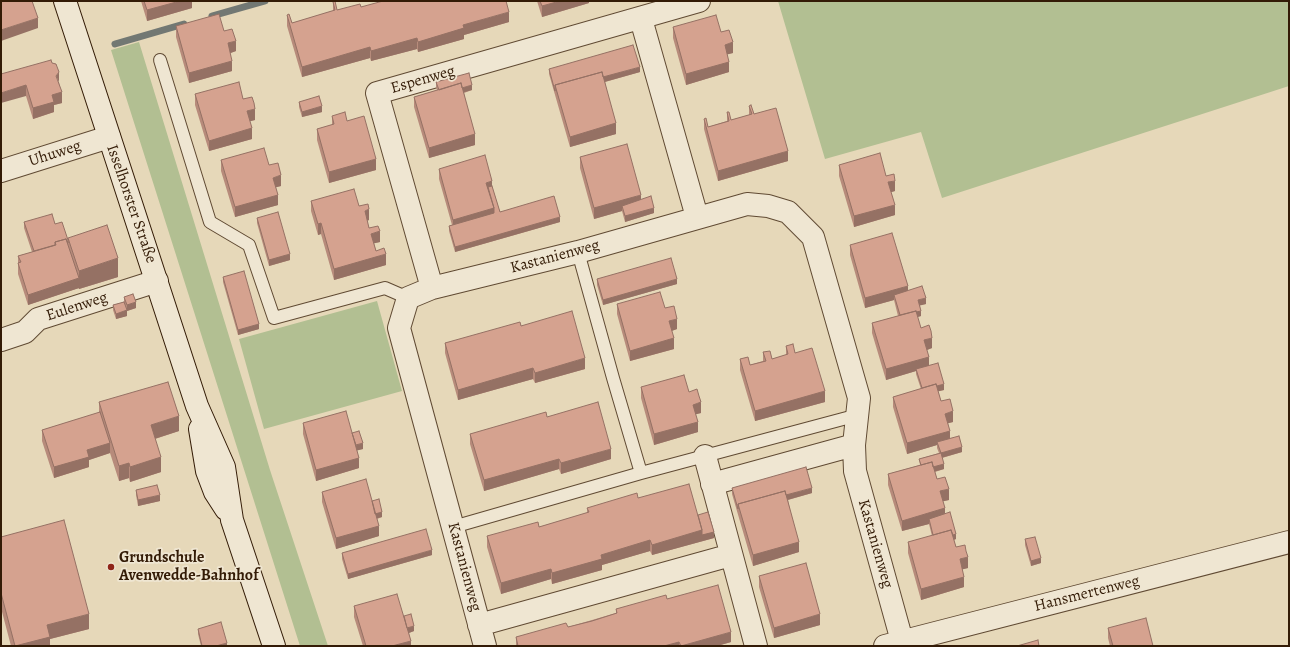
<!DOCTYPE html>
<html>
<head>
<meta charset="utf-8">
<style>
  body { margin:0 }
  #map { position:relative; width:1290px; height:647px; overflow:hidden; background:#e6d8b9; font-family:Alegreya,serif }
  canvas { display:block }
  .frame { position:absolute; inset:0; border:2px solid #331b06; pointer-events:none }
</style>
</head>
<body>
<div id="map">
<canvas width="1290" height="647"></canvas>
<div class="frame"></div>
</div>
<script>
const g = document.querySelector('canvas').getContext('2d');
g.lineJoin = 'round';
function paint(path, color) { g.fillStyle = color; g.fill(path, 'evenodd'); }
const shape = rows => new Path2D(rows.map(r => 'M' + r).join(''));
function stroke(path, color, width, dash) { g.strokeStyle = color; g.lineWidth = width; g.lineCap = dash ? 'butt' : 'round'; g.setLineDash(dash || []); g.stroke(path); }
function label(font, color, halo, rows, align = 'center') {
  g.font = font + ' Alegreya,serif'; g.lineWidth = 3.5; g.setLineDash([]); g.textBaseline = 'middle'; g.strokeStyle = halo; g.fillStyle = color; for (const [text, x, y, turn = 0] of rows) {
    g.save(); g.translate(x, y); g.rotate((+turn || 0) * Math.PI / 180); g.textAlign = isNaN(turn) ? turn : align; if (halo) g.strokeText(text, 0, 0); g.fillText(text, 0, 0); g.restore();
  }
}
paint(shape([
  [778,1,1289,1,1289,86,942,198,921,132,825,159],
  [139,42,270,470,328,646,300,646,111,50],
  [377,301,402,391,264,429,239,339]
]), '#b2bf92');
stroke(shape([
  [212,16,265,1],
  [115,44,184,24]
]), '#727873', 7);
const lane = shape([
  [160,60,210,222,249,245,274,318,385,288,408,298],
  [578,252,613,378,641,473],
  [453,527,641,473,858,415]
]);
const street = shape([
  [641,19,697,217],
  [1,171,109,137],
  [432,288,377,93,699,1],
  [1,340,25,332,38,319,157,281],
  [705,456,756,646],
  [712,484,854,445],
  [479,625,731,555],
  [485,646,399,328,408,298,432,288,578,252,747,204,768,206,788,212,813,237,859,398,854,445,855,471,902,641,905,646],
  [885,646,1289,542]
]);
const secondary = shape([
  [65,1,197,406,224,467,232,520,274,646],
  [200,429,207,471,215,492,226,509]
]);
stroke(lane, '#604a33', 14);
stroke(street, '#604a33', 24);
stroke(secondary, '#331b06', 24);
stroke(lane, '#efe6d2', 12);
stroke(street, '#efe6d2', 22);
stroke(secondary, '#efe6d2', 22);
paint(shape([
  [141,1,192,1,192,8,147,21],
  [537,1,589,1,589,3,542,17],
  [333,2,337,10,361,7,509,22,464,35,464,39,418,52,417,49,371,61,370,58,302,77,287,26,287,15,292,23,333,11],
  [176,26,224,31,236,51,230,53,232,71,189,83,176,37],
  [673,27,721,32,733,53,727,54,729,72,686,85,673,38],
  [549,69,640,72,605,82,616,134,570,147,549,74],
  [1,74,59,82,62,103,54,105,54,112,33,119,26,96],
  [436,82,472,90,464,93,475,145,429,158,414,107,414,97,437,90,436,87],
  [195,94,243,99,255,120,250,121,252,139,209,151,195,105],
  [299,102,322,112,302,117,299,107],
  [749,106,754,114,788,161,718,181,704,129,704,119,708,127,727,121,727,112,731,120,749,115],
  [332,116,376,170,329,183,317,140,317,129,332,125],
  [580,157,641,200,654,213,625,222,622,211,594,219,580,168],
  [221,160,281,186,276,187,278,205,235,217,221,171],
  [839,165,886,176,895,191,891,192,895,215,854,227,839,176],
  [439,169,492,186,500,212,560,222,455,252,449,231,449,226,452,225,439,179],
  [311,201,359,206,369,220,367,221,369,228,380,242,374,243,376,251,386,265,334,280,321,234,318,235,311,211],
  [257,218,290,260,269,266,257,223],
  [24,222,55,224,68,240,68,238,118,277,79,289,79,288,28,305,18,274,18,256,32,252,24,228],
  [850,245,908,291,926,304,920,305,921,316,917,317,921,328,932,348,927,350,929,366,944,390,938,391,941,401,953,422,948,423,950,439,962,452,942,458,944,469,935,472,937,479,949,500,943,501,945,514,956,539,954,540,956,547,968,568,962,569,964,587,921,600,908,553,908,542,932,536,929,524,902,531,888,485,888,474,920,465,919,459,939,453,937,448,937,445,907,454,893,407,893,397,921,389,916,374,916,371,886,380,872,333,872,323,898,316,894,300,865,308,850,255],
  [223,277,259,329,238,335,223,282],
  [597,279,677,284,603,305,597,285],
  [124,297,136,308,127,311,127,316,116,319,113,310,113,305,124,302],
  [617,304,665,308,677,329,671,331,674,349,630,361,617,314],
  [521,326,585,369,535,383,533,379,458,400,445,353,445,343],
  [786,346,795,353,825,402,755,421,740,370,740,359,750,365,763,361,763,352,772,359,786,355],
  [641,387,689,392,701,413,695,414,698,432,654,445,641,398],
  [99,402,179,431,155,439,161,472,130,482,129,478,119,481,110,453,89,460,89,467,54,478,42,441,42,430,99,413],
  [547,417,611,459,561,474,559,469,484,491,470,444,470,434],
  [303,423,352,433,363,449,357,450,359,468,316,481,303,434],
  [732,488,812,493,788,500,799,552,753,566,732,494],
  [136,490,160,501,138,506,136,495],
  [322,492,372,501,382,517,377,519,379,536,336,549,322,502],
  [638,498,698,515,714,538,652,555,650,551,602,565,602,570,552,584,551,579,501,594,487,547,487,536,539,527,587,513,587,508],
  [1,537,89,629,50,639,50,646,11,646,1,608],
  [1025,539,1041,563,1031,566,1025,545],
  [342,553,432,555,348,579,342,559],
  [759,576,820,625,774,638,759,587],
  [667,599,731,642,717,646,516,646,516,637,568,627,616,613,616,609],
  [354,606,404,616,414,631,409,633,411,646,363,646,354,617],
  [1108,628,1153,646,1110,646,1108,638],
  [198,629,227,646,201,646,198,634]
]), '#b78b7b');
paint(shape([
  [180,1,192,1,192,8,147,21,147,10],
  [560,1,589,1,589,3,542,17,542,6],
  [509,12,509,22,464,35,464,39,418,52,418,42,463,25],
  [38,18,38,28,1,41,1,30],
  [417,38,417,49,371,61,371,51],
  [236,41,236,51,228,54,228,43],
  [733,42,733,53,725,55,725,45],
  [370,47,370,58,302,77,302,67],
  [232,61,232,71,189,83,189,73],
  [729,62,729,72,686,85,686,74],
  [640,67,640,72,558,95,556,90],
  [59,72,59,82,56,76],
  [26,85,26,96,1,103,1,93],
  [472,85,472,90,440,99,440,94],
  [62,92,62,103,54,105,54,112,33,119,33,108,52,95],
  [322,106,322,112,302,117,302,112],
  [255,109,255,120,247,122,247,111],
  [616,123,616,134,570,147,570,137],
  [252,128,252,139,209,151,209,141],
  [475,134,475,145,429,158,429,148],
  [788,151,788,161,718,181,718,171],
  [376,159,376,170,329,183,329,172],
  [281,175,281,186,273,188,273,178],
  [492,181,492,191,488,193,486,183],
  [895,181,895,191,888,193,888,182],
  [278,195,278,205,235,217,235,207],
  [641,195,641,206,622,206,622,211,594,219,594,208],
  [895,205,895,215,854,227,854,216],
  [494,208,494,219,453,230,453,220],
  [654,208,654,213,625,222,625,216],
  [369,209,369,220,365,221,365,211],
  [560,217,560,222,455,252,455,247],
  [321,223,321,234,318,235,318,224],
  [380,231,380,242,371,244,371,234],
  [290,254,290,260,269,266,269,260],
  [386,254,386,265,334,280,334,269],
  [118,258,118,277,79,289,79,271],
  [79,278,79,288,28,305,28,295],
  [677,279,677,284,603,305,603,300],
  [908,286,908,296,894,295,894,300,865,308,865,298],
  [926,298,926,304,918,306,918,300],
  [136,302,136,308,127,311,127,316,116,319,116,314,127,310,127,305],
  [921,311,921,316,900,322,900,317],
  [677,319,677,329,669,332,669,321],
  [259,324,259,329,238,335,238,330],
  [674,338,674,349,630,361,630,351],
  [932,338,932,348,924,351,924,340],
  [929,357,929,368,916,369,916,371,886,380,886,369],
  [585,358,585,369,535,383,535,373],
  [533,368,533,379,458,400,458,390],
  [944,384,944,390,923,395,923,390],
  [825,391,825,402,755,421,755,411],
  [701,402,701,413,693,415,693,405],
  [953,411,953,422,945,424,945,414],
  [179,416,179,431,151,440,151,425],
  [698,422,698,432,654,445,654,434],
  [950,431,950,441,937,442,937,445,907,454,907,443],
  [110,443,110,453,89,460,89,467,54,478,54,467,87,450],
  [363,443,363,449,355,451,355,446],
  [962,447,962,452,941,458,941,453],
  [611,449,611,459,561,474,561,463],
  [161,457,161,472,130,482,130,467],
  [359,458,359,468,316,481,316,470],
  [559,459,559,469,484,491,484,480],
  [129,463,129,478,119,481,119,466],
  [944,464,944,469,922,475,922,470],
  [812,488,812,493,741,513,740,508],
  [949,489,949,500,940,502,940,491],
  [160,495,160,501,138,506,138,500],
  [945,508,945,519,929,519,929,524,902,531,902,521],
  [382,512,382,517,374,519,374,514],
  [379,526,379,536,336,549,336,538],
  [702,530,714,532,714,538,652,555,652,545],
  [956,534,956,539,935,545,935,540],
  [650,540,650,551,602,565,602,570,552,584,552,573,601,555],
  [799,542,799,552,753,566,753,555],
  [432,550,432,555,348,579,348,574],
  [968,557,968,568,960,570,960,559],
  [1041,558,1041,563,1031,566,1031,561],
  [551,569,551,579,501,594,501,583],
  [964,577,964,587,921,600,921,589],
  [89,614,89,629,50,639,50,646,15,646,47,625],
  [820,614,820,625,774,638,774,628],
  [414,626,414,631,406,634,406,629],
  [731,632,731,642,717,646,681,646],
  [411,641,411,646,392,646],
  [679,642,679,646,664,646],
  [227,643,227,646,216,646]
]), '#957164');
const building = shape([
  [1,1,32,1,38,18,1,30,1,1],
  [144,1,180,1,147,10,144,1],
  [335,1,337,10,360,4,361,7,383,1,506,1,509,12,463,25,464,28,418,42,417,38,371,51,370,47,302,67,287,15,289,14,292,23,335,10,333,2,335,1],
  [540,1,560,1,542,6,540,1],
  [219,14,224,31,232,29,236,41,228,43,232,61,189,73,176,26,219,14],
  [716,15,721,32,729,30,733,42,725,45,729,62,686,74,673,27,716,15],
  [633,45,640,67,603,77,602,72,555,85,555,91,549,69,633,45],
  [51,60,52,63,56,64,59,72,56,76,62,92,52,95,54,102,33,108,26,85,1,93,1,74,51,60],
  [602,72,616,123,570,137,555,85,602,72],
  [469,73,472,85,462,88,461,83,439,90,436,82,469,73],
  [239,82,243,99,252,97,254,103,255,109,247,111,252,128,209,141,195,94,239,82],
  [461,83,475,134,429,148,414,97,461,83],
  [319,96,322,106,302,112,299,102,319,96],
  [751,105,754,114,776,108,788,151,718,171,704,119,706,118,708,127,729,121,727,112,729,112,731,120,752,114,749,106,751,105],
  [345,112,347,121,364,116,376,159,329,172,317,129,334,124,332,116,345,112],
  [627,144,641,195,594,208,580,157,627,144],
  [264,148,269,165,278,163,281,175,273,178,278,195,235,207,221,160,264,148],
  [880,153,886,176,894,174,895,181,888,182,895,205,854,216,839,165,880,153],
  [485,155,492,181,486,183,494,208,453,220,439,169,485,155],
  [492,186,500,212,554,196,560,217,455,247,449,226,494,213,494,208,488,187,492,186],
  [354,189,359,206,368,204,369,209,365,211,369,228,378,226,380,231,371,234,376,251,384,248,386,254,334,269,321,223,318,224,311,201,354,189],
  [651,196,654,208,625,216,622,206,651,196],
  [278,212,290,254,269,260,257,218,278,212],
  [52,214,55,224,62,222,68,240,68,243,66,239,55,242,55,245,34,251,24,222,52,214],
  [107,225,118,258,79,271,68,238,107,225],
  [892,233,908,286,865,298,850,245,892,233],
  [66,239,79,278,28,295,18,263,21,262,18,256,56,245,55,242,66,239],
  [671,258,677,279,603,300,597,279,671,258],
  [244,271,259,324,238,330,223,277,244,271],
  [922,286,926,298,918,300,921,311,916,312,916,311,900,315,894,295,922,286],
  [660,292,665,308,674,306,677,319,669,321,674,338,630,351,617,304,660,292],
  [133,294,136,302,127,305,124,297,133,294],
  [124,302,127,310,116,314,113,305,124,302],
  [572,311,585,358,535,373,533,368,458,390,445,343,520,322,521,326,572,311],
  [916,311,921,328,929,325,931,331,932,338,924,340,929,357,886,369,872,323,916,311],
  [793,344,795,353,812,348,825,391,755,411,740,359,748,357,750,365,766,361,763,352,770,351,772,359,788,354,786,346,793,344],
  [938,363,944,384,937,386,936,384,922,388,916,369,938,363],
  [684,375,689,392,697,389,699,396,701,402,693,405,698,422,654,434,641,387,684,375],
  [168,382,179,416,151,425,161,457,130,467,129,463,119,466,99,402,168,382],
  [936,384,941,401,950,399,953,411,945,414,950,431,907,443,893,397,936,384],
  [598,402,611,449,561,463,559,459,484,480,470,434,546,412,547,417,598,402],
  [346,411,359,458,316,470,303,423,346,411],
  [100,412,110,443,87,450,89,457,54,467,42,430,100,412],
  [359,431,363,443,356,445,352,433,359,431],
  [959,436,962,447,941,453,937,442,959,436],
  [941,453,944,464,933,467,932,462,921,465,919,459,941,453],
  [932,462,937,479,945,477,949,489,940,491,945,508,902,521,888,474,932,462],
  [806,467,812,488,786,495,785,491,738,504,738,509,732,488,806,467],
  [366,479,379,526,336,538,322,492,366,479],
  [689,484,702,530,652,545,650,540,601,555,602,559,552,573,551,569,501,583,487,536,538,522,539,527,589,512,587,508,637,493,638,498,689,484],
  [157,485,160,495,138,500,136,490,157,485],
  [785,491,799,542,753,555,738,504,785,491],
  [379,499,382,512,375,514,372,501,379,499],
  [708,512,714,532,702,535,702,530,698,515,708,512],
  [950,512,956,534,953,535,951,530,933,535,929,519,950,512],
  [64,520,89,614,47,625,50,637,15,646,1,593,1,537,64,520],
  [426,529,432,550,348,574,342,553,426,529],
  [951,530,956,547,965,545,966,551,968,557,960,559,964,577,921,589,908,542,951,530],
  [1035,537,1041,558,1031,561,1025,539,1035,537],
  [806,563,820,614,774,628,759,576,806,563],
  [718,585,731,632,681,646,679,642,664,646,518,646,516,637,566,623,568,627,592,621,617,613,616,609,666,595,667,599,718,585],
  [397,594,411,641,392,646,366,646,354,606,397,594],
  [411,614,414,626,407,628,404,616,411,614],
  [1146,618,1153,646,1112,646,1113,646,1108,628,1146,618],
  [221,622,227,643,216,646,202,646,198,629,221,622],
  [1038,640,1039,646,1017,646,1038,640]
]);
paint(building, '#d5a28f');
stroke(building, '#957164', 1);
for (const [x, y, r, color] of [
  [111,567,4,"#8f2418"]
]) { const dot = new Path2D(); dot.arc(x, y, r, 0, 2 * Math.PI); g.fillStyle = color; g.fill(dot); stroke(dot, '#efe6d2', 1.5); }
label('16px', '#331b06', '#efe6d2', [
  ["Espenweg",423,80,-16],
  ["Uhuweg",55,154,-18],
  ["Isselhorster Straße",131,204,71],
  ["Kastanienweg",555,257,-15],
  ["Eulenweg",77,307,-18],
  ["Kastanienweg",875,544,74],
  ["Kastanienweg",464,567,75],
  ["Hansmertenweg",1087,594,-14]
]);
label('bold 16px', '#331b06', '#efe6d2', [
  ["Grundschule",119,558],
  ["Avenwedde-Bahnhof",119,576]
], 'left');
</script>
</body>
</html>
